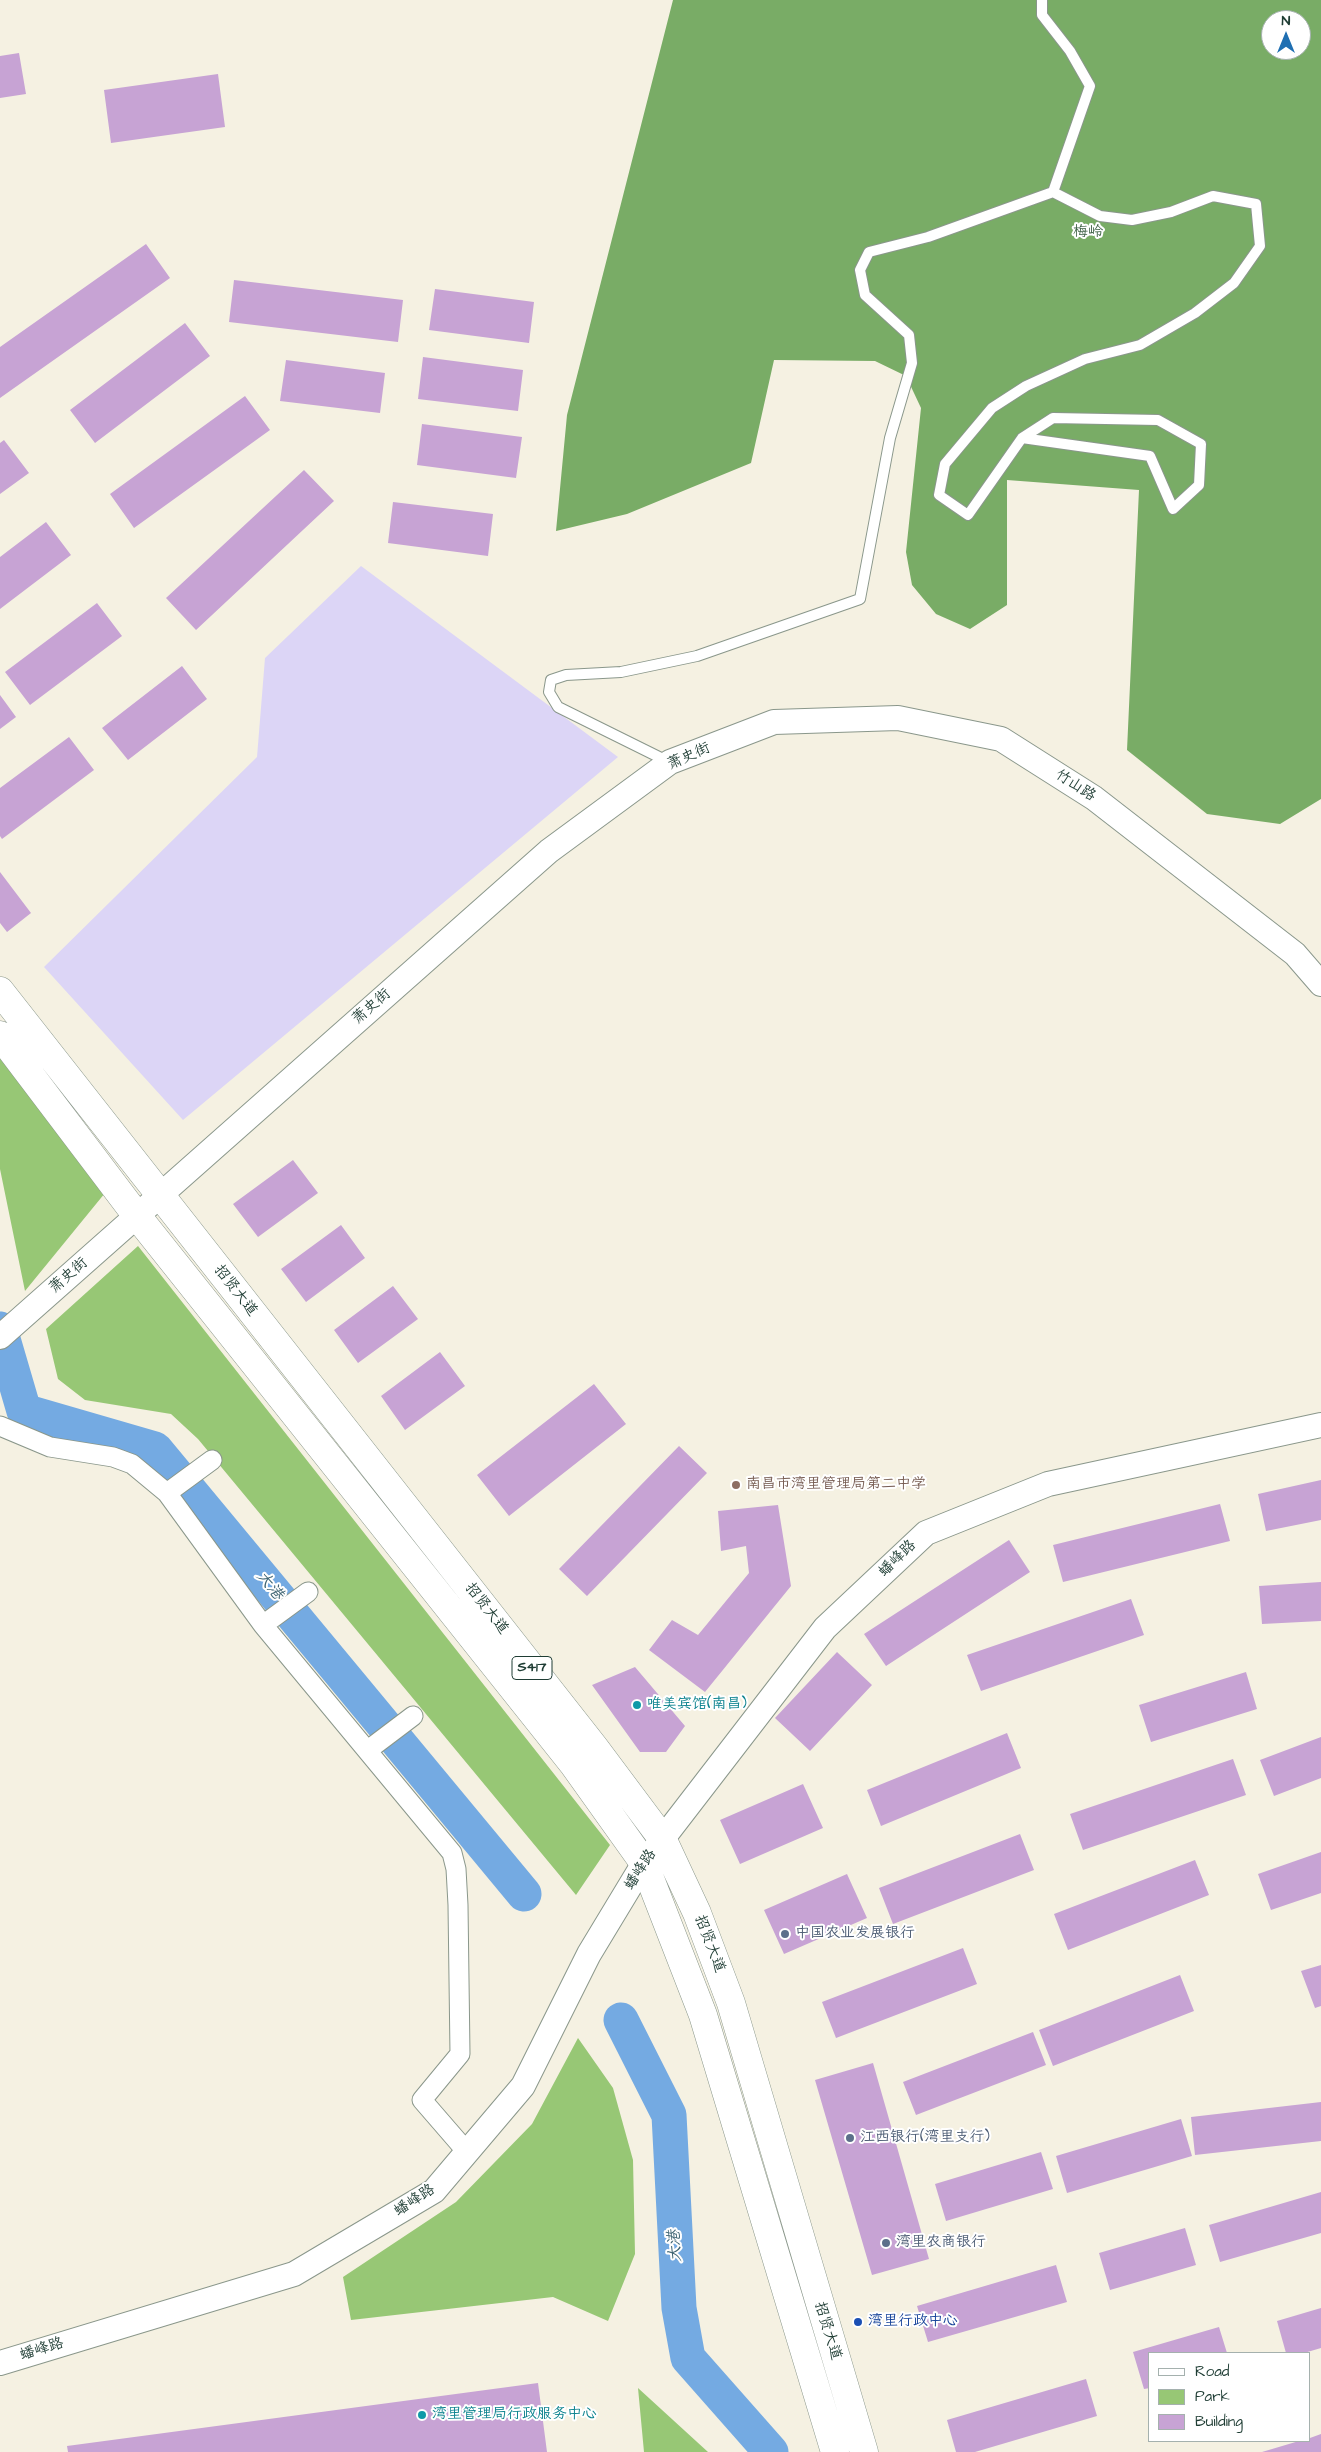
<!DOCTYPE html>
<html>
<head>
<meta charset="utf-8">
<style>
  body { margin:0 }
  #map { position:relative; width:1321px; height:2452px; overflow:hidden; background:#f5f1e2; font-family:"Architects Daughter",sans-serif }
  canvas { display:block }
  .legend { position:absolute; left:1148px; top:2352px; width:162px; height:90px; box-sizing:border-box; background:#fff; border:1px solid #a5b1ae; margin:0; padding:6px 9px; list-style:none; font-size:15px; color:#1f3d34 }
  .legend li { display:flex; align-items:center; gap:10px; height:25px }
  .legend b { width:25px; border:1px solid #a5b1ae }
  .north { position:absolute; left:1261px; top:10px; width:50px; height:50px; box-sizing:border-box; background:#fff; border:1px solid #a5b1ae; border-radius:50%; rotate:0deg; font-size:14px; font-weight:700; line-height:20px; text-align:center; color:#1f3d34 }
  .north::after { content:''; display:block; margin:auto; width:18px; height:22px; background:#1f6fb2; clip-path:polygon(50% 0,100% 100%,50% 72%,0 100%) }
</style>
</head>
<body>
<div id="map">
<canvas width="1321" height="2452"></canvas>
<ul class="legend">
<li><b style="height:6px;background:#fff"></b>Road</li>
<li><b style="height:14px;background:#97c775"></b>Park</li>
<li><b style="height:14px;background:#c7a3d4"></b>Building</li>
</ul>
<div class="north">N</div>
</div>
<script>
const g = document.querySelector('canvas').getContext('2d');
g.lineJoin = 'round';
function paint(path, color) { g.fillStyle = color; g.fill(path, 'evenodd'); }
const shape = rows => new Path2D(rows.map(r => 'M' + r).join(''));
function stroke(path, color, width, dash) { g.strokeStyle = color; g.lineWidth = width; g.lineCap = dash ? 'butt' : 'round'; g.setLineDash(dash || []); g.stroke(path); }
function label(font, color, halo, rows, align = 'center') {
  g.font = font + ' "Architects Daughter","LXGW WenKai TC",sans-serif'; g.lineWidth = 4; g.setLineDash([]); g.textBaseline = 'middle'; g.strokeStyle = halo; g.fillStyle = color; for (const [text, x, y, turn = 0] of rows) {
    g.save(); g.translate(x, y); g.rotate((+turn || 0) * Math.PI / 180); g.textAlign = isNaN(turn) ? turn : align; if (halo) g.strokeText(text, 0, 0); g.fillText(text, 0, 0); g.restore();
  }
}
paint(shape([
  [361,566,618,757,183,1120,44,967,257,757,265,658]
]), '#dcd5f6');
paint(shape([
  [0,1056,105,1193,25,1291,0,1169],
  [138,1246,610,1845,576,1895,198,1439,171,1414,85,1400,58,1379,46,1329],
  [578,2038,613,2088,633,2160,635,2254,608,2321,553,2297,351,2320,343,2277,456,2202,532,2124],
  [638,2388,708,2452,644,2452]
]), '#97c775');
paint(shape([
  [673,0,1321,0,1321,799,1280,824,1207,814,1127,750,1139,490,1007,480,1007,605,970,629,936,614,912,585,906,552,921,408,906,376,875,361,774,360,751,463,627,514,556,531,567,415],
  [1271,20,1301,20,1301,50,1271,50]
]), '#79ac66');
stroke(shape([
  [0,1329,24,1411,155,1449,524,1894],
  [621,2020,669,2115,679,2308,688,2358,771,2452]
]), '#74aae2', 35);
paint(shape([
  [19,53,26,94,0,98,0,56],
  [218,74,225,127,111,143,104,90],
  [146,244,170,278,0,398,0,347],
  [234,280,403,300,398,342,229,322],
  [435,289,534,302,529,343,429,330],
  [185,323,210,356,95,443,70,410],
  [423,357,523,370,518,411,418,399],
  [286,360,385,373,380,413,280,401],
  [245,396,270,430,134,528,110,494],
  [422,424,522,437,516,478,417,465],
  [4,440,29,473,0,494,0,443],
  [304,470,334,501,196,630,166,598],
  [393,502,493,514,488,556,388,543],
  [46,522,71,555,0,609,0,557],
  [97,603,122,636,30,705,5,672],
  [182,666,207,699,128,760,102,728],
  [0,695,16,717,0,729],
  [69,737,94,770,2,839,0,836,0,788],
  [0,872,31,913,7,932,0,923],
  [293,1160,318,1193,258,1237,233,1204],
  [341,1225,365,1258,306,1302,281,1269],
  [393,1286,418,1319,358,1363,334,1330],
  [440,1352,465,1386,405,1430,381,1396],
  [594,1384,626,1424,509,1516,477,1475],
  [679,1446,707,1473,587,1596,559,1569],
  [1321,1480,1321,1520,1266,1531,1258,1494],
  [1220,1504,1230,1541,1063,1582,1053,1545],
  [778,1505,791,1586,705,1692,649,1650,672,1620,698,1635,749,1573,746,1546,721,1551,718,1511],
  [1009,1540,1030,1572,886,1666,864,1634],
  [1321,1582,1321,1621,1262,1624,1259,1586],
  [1131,1599,1144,1635,981,1691,967,1655],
  [837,1652,872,1685,810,1751,775,1718],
  [635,1667,685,1726,666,1752,640,1752,592,1685],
  [1246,1672,1257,1709,1151,1742,1139,1705],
  [1007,1733,1021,1768,881,1826,867,1790],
  [1321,1737,1321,1778,1274,1796,1260,1760],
  [1233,1759,1246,1795,1083,1850,1070,1814],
  [803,1784,823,1828,740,1864,720,1820],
  [1020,1834,1034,1870,893,1924,879,1888],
  [1321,1852,1321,1893,1271,1910,1258,1874],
  [1195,1860,1209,1895,1068,1950,1054,1914],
  [847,1874,867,1918,784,1954,764,1910],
  [963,1948,977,1984,836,2038,822,2002],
  [1321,1965,1321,2006,1315,2008,1301,1971],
  [1180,1975,1194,2011,1053,2066,1039,2030],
  [1033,2032,1046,2065,916,2115,903,2082],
  [873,2063,929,2259,872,2275,815,2080],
  [1321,2102,1321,2141,1195,2155,1191,2117],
  [1181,2119,1192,2156,1067,2193,1056,2156],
  [1041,2152,1053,2189,946,2221,935,2184],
  [1321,2192,1321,2233,1220,2262,1209,2225],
  [1185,2228,1196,2265,1110,2290,1099,2253],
  [1056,2265,1067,2302,928,2342,917,2306],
  [1321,2308,1321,2348,1304,2353,1286,2353,1277,2321],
  [1219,2327,1227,2353,1150,2353,1150,2388,1144,2389,1133,2352],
  [1086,2379,1097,2416,975,2452,956,2452,947,2420],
  [538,2383,547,2452,68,2452,67,2446],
  [1321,2434,1321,2452,1262,2452,1299,2441,1310,2441,1310,2438]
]), '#c7a3d4');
const service = shape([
  [1022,438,1150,456,1173,509,1199,485,1201,444,1158,420,1053,418,1022,438,968,515,939,495,945,464,992,408,1026,386,1085,359,1140,345,1195,313,1234,283,1260,246,1256,204,1213,196,1171,212,1132,220,1100,216,1053,192],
  [669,762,558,707,549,692,551,680,566,675,621,672,697,656,860,599,890,438,912,363,909,335,865,295,860,270,869,252,928,237,1053,192,1090,86,1070,51,1042,15,1042,0]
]);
const minor = shape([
  [0,1426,50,1447,113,1457,132,1464,167,1493,263,1625,452,1853,456,1869,458,1905,460,2054,422,2100,467,2152],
  [167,1493,212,1460],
  [263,1625,308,1592],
  [368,1750,413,1716]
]);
const tertiary = shape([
  [0,1337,549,851,670,762,774,722,898,718,1001,739,1094,798,1295,954,1321,984],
  [0,2363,294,2274,434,2191,523,2086,589,1954,644,1863,825,1628,926,1533,1048,1484,1321,1425]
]);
const primary = shape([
  [0,991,594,1747,662,1838,697,1913,731,2003,864,2452],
  [0,1035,137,1216,574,1765,644,1863,703,2015,835,2452]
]);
stroke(service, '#8a978b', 12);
stroke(minor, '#8a978b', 21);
stroke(tertiary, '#8a978b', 26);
stroke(primary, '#8a978b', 29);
stroke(service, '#fff', 10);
stroke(minor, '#fff', 19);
stroke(tertiary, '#fff', 24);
stroke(primary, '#fff', 28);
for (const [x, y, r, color] of [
  [736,1485,5,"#8d6e63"],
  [637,1705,5,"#0f9aa8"],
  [785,1934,5,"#5c6f8a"],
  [850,2138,5,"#5c6f8a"],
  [886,2243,5,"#5c6f8a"],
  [858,2322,5,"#1a4fb4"],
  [422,2415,5,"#0f9aa8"]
]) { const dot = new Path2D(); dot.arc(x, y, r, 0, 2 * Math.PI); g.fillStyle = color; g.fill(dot); stroke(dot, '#fff', 2); }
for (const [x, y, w] of [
  [532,1668,40]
]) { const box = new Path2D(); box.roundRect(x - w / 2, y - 11.5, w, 23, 4); g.fillStyle = '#fff'; g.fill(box); stroke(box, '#1f3d34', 1); }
label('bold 14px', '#1f3d34', null, [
  ["S417",532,1668]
]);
label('15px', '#3d6044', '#fff', [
  ["梅岭",1088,233]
]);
label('15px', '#1f3d34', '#fff', [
  ["萧史街",689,757,-24],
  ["竹山路",1075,786,33],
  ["萧史街",372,1007,-41],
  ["萧史街",69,1276,-41],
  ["招贤大道",235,1291,52],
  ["蟠峰路",898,1559,-44],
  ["招贤大道",486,1609,52],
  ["蟠峰路",641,1870,-57],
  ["招贤大道",709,1944,69],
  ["蟠峰路",415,2201,-33],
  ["招贤大道",827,2331,73],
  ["蟠峰路",42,2350,-17]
]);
label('15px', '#785e54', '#fff', [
  ["南昌市湾里管理局第二中学",746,1485]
], 'left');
label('15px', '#0d838f', '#fff', [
  ["唯美宾馆(南昌)",647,1705],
  ["湾里管理局行政服务中心",432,2415]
], 'left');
label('15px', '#4e5e75', '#fff', [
  ["中国农业发展银行",795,1934],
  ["江西银行(湾里支行)",860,2138],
  ["湾里农商银行",896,2243]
], 'left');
label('15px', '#164399', '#fff', [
  ["湾里行政中心",868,2322]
], 'left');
label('italic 16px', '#3d6371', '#fff', [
  ["大港",269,1586,50],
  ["大港",676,2246,-93]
]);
</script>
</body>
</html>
